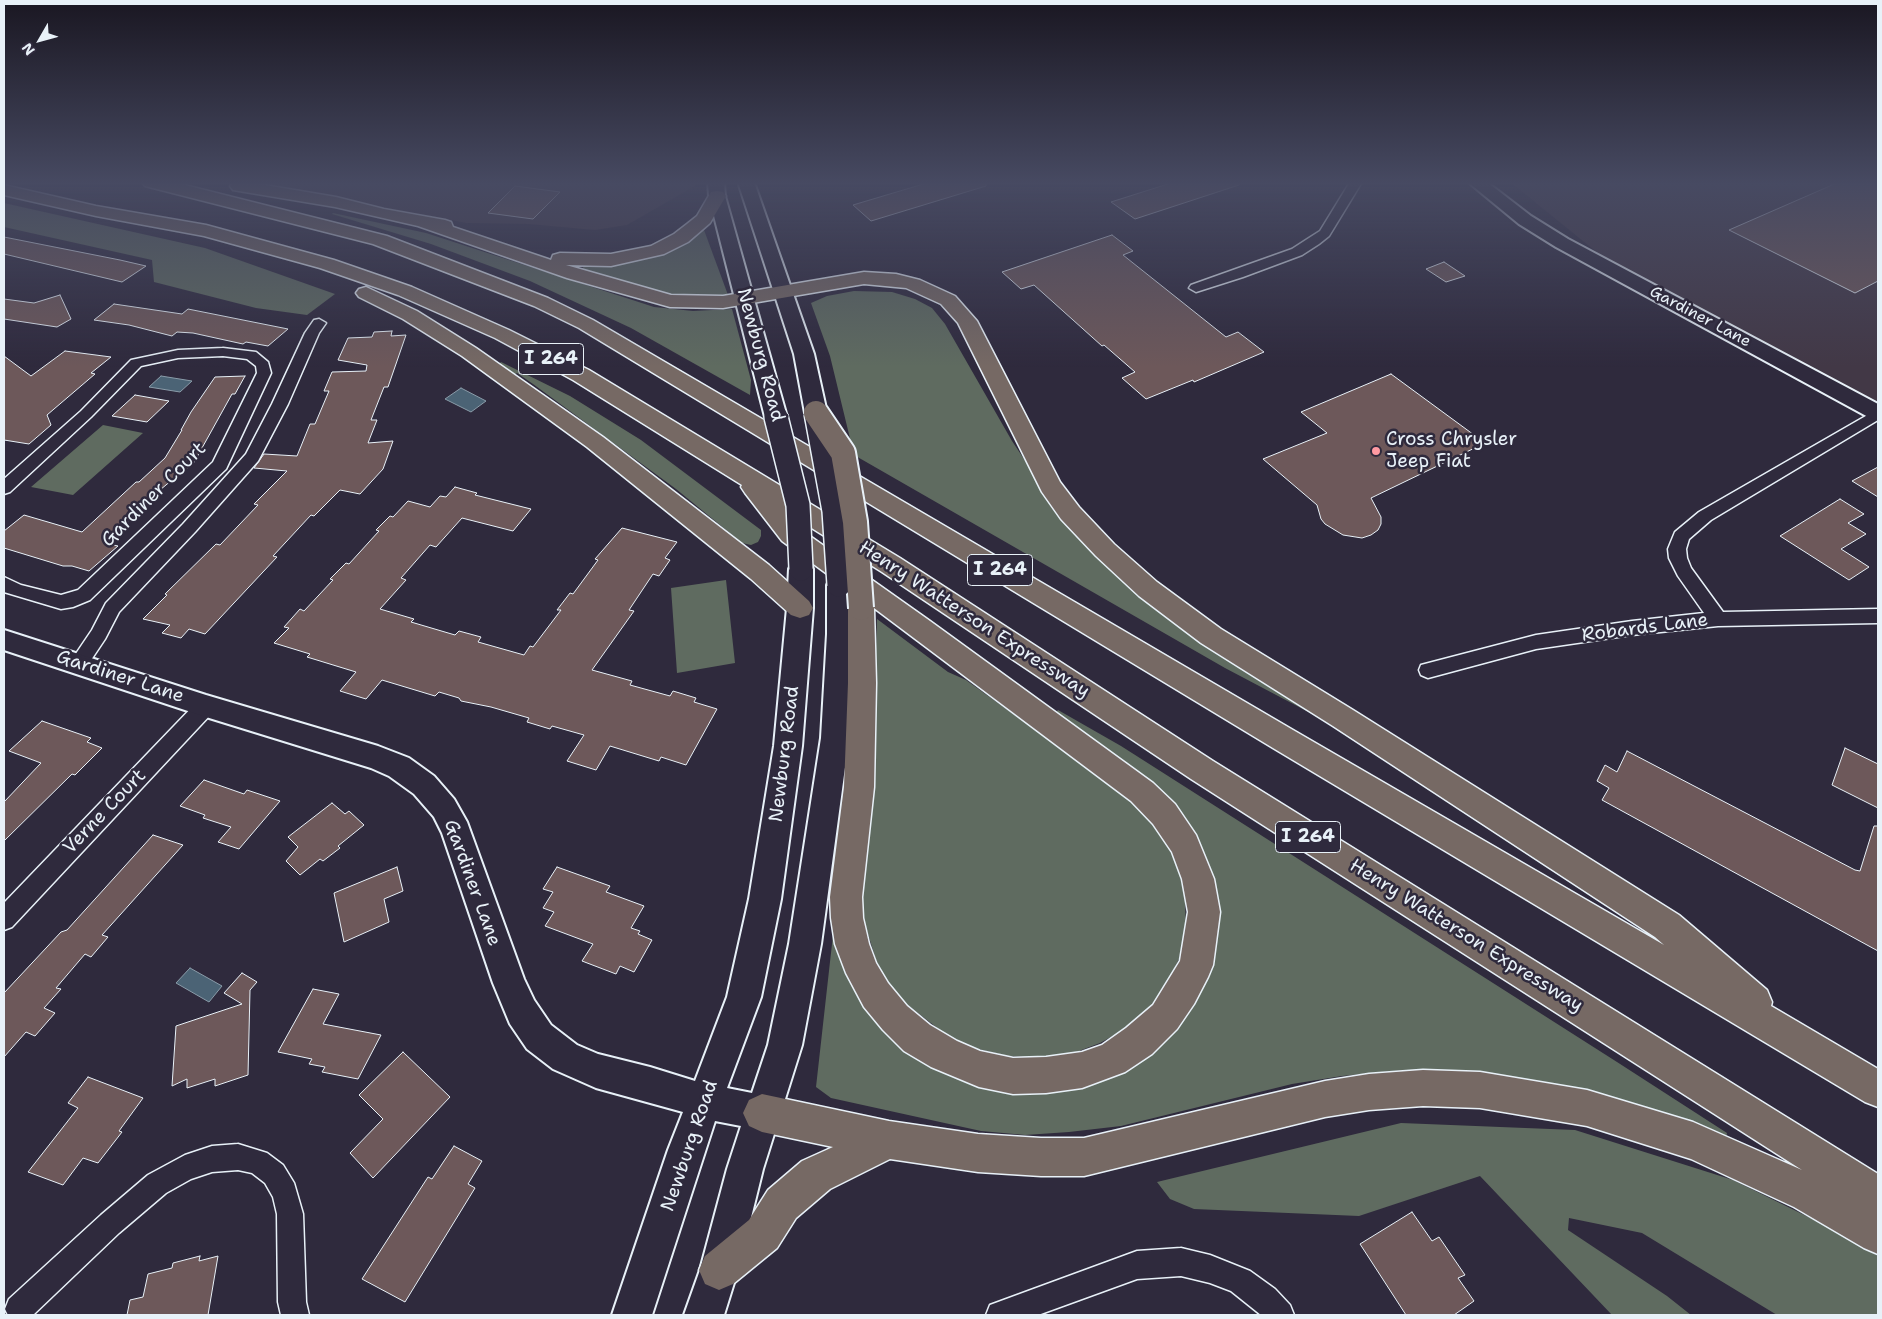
<!DOCTYPE html>
<html>
<head>
<meta charset="utf-8">
<style>
  body { margin:0 }
  #map { position:relative; width:1882px; height:1319px; overflow:hidden; background:#2f2a3d; font-family:"Shantell Sans",sans-serif }
  canvas { display:block }
  .frame { position:absolute; inset:0; border:5px solid #e8f1f8; pointer-events:none }
  .north { position:absolute; left:15px; top:15px; width:50px; height:50px; -webkit-text-stroke:4px #2f2a3d; paint-order:stroke; rotate:232deg; font-size:14px; font-weight:700; line-height:20px; text-align:center; color:#e8f1f8 }
  .north::after { content:''; display:block; margin:auto; width:18px; height:22px; background:#e8f1f8; clip-path:polygon(50% 0,100% 100%,50% 72%,0 100%) }
</style>
</head>
<body>
<div id="map">
<canvas width="1882" height="1319"></canvas>
<div class="frame"></div>
<div class="north">N</div>
</div>
<script>
const g = document.querySelector('canvas').getContext('2d');
g.lineJoin = 'round';
function paint(path, color) { g.fillStyle = color; g.fill(path, 'evenodd'); }
const shape = rows => new Path2D(rows.map(r => 'M' + r).join(''));
function stroke(path, color, width, dash) { g.strokeStyle = color; g.lineWidth = width; g.lineCap = dash ? 'butt' : 'round'; g.setLineDash(dash || []); g.stroke(path); }
function label(font, color, halo, rows, align = 'center') {
  g.font = font + ' "Shantell Sans",sans-serif'; g.lineWidth = 5; g.setLineDash([]); g.textBaseline = 'middle'; g.strokeStyle = halo; g.fillStyle = color; for (const [text, x, y, turn = 0] of rows) {
    g.save(); g.translate(x, y); g.rotate((+turn || 0) * Math.PI / 180); g.textAlign = isNaN(turn) ? turn : align; if (halo) g.strokeText(text, 0, 0); g.fillText(text, 0, 0); g.restore();
  }
}
paint(shape([
  [249,182,694,182,695,186,627,225,595,230,528,224,466,223],
  [1510,182,1878,182,1878,407,1599,254]
]), '#423846');
paint(shape([
  [4,203,205,248,335,294,307,315,256,308,154,282,152,260,4,227],
  [333,213,426,233,654,307,693,311,732,309,751,380,750,395,631,328,530,281,431,244,332,214],
  [701,230,704,230,728,295,695,298,660,294,581,269,585,266,624,264,655,256,692,238],
  [854,291,892,292,915,299,932,308,945,324,1012,441,1052,501,1317,713,1316,716,1225,668,854,455,830,356,811,303,827,296],
  [501,362,570,396,641,440,761,530,761,536,758,542,751,545,742,543,676,489,533,384,517,373,514,375,499,364],
  [103,425,143,433,73,495,31,487],
  [726,580,735,663,677,673,671,588],
  [877,619,948,672,966,680,1130,798,1152,821,1167,844,1179,869,1185,900,1186,929,1179,959,1166,985,1149,1009,1127,1028,1100,1043,1071,1054,1040,1058,1008,1056,978,1049,949,1037,905,1003,889,984,877,963,863,918,863,894,870,828],
  [1058,710,1121,746,1617,1062,1727,1133,1726,1139,1569,1087,1502,1075,1444,1070,1393,1071,1342,1076,1292,1084,1121,1126,1069,1132,1025,1135,981,1131,831,1098,816,1087,833,935,835,935,937,1068,1150,1055,1172,1035,1191,1010,1209,971,1211,880,1055,714],
  [1401,1123,1575,1130,1733,1180,1841,1233,1878,1256,1878,1315,1777,1315,1642,1233,1569,1218,1568,1230,1667,1296,1691,1315,1612,1315,1480,1176,1359,1216,1194,1209,1170,1199,1157,1182]
]), '#5f6b60');
const water = shape([
  [161,376,192,381,180,392,149,387,161,376],
  [461,388,486,401,471,412,445,399,461,388],
  [190,968,222,986,209,1002,176,983,190,968]
]);
paint(water, '#4b6375');
stroke(water, '#8a9ca9', 1);
const building = shape([
  [930,182,986,182,986,186,871,221,853,205,930,182],
  [1174,182,1239,182,1239,185,1135,219,1111,202,1174,182],
  [1839,182,1878,182,1878,281,1855,293,1729,230,1839,182],
  [515,186,560,192,533,219,488,213,515,186],
  [1112,235,1133,251,1123,255,1226,337,1238,332,1264,352,1194,382,1193,380,1146,399,1122,378,1135,372,1104,345,1102,346,1034,285,1021,289,1002,272,1112,235],
  [4,237,120,260,146,266,122,282,4,254,4,237],
  [1444,262,1465,276,1446,282,1426,269,1444,262],
  [60,295,71,319,57,327,4,319,4,299,34,303,60,295],
  [114,304,182,314,188,309,288,329,268,346,246,342,243,344,193,333,177,332,172,336,129,325,94,320,114,304],
  [392,331,391,336,406,335,388,387,384,387,371,420,377,420,368,443,393,441,383,469,360,494,340,490,314,516,311,515,273,556,277,557,205,634,189,629,181,638,162,633,170,625,143,619,167,595,165,594,216,544,220,545,258,505,254,504,287,471,254,468,264,454,297,456,310,424,315,424,329,391,324,391,332,372,366,371,367,365,338,360,348,338,372,337,374,332,392,331],
  [65,351,111,357,91,373,95,374,47,415,51,425,29,444,4,440,4,356,31,376,65,351],
  [1391,374,1485,443,1371,498,1381,517,1381,524,1378,530,1371,535,1362,538,1343,535,1325,524,1321,519,1317,505,1263,459,1327,433,1301,412,1391,374],
  [245,376,235,394,232,394,192,466,185,469,135,511,138,512,105,543,118,546,89,571,72,566,63,566,4,548,4,531,24,515,82,532,136,482,139,482,165,458,182,430,181,430,191,412,215,377,245,376],
  [135,395,169,401,147,422,112,416,135,395],
  [1878,467,1878,497,1852,481,1878,467],
  [455,487,477,493,475,495,531,509,513,531,462,518,436,547,430,545,401,578,406,580,380,609,414,619,411,622,455,635,459,631,481,637,478,642,524,655,530,646,533,647,561,610,557,610,570,593,573,594,598,560,595,559,622,528,677,542,665,558,670,560,659,576,653,574,629,610,634,611,592,670,632,681,630,685,670,696,673,691,696,698,694,702,717,709,686,765,661,757,659,761,610,746,596,770,567,761,584,735,552,726,550,729,527,722,529,718,491,707,461,701,459,698,439,692,435,696,382,680,366,699,340,691,356,672,307,657,310,654,274,643,289,628,284,627,300,609,304,611,333,580,330,579,346,563,349,564,379,531,376,530,390,516,393,517,408,501,430,507,440,496,446,497,455,487],
  [1840,499,1864,514,1848,523,1866,534,1841,549,1869,567,1849,580,1780,536,1840,499],
  [42,721,91,738,87,742,102,748,75,775,72,774,4,841,4,802,41,763,9,751,42,721],
  [1845,748,1878,764,1878,808,1832,785,1845,748],
  [1627,751,1855,870,1860,871,1874,826,1878,826,1878,951,1602,800,1609,788,1597,781,1605,765,1617,772,1627,751],
  [204,780,244,794,247,790,280,801,239,849,218,842,231,827,203,818,205,815,180,806,204,780],
  [332,803,345,814,349,811,364,825,338,846,340,848,323,861,320,859,300,875,286,861,298,847,288,837,332,803],
  [153,835,183,845,102,935,108,937,91,957,85,954,56,988,61,989,44,1008,55,1013,35,1036,26,1032,4,1057,4,993,61,932,67,930,153,835],
  [397,867,403,891,384,899,389,922,344,942,334,893,397,867],
  [557,867,610,886,606,892,644,906,631,928,640,931,638,934,652,940,634,972,620,966,616,974,582,961,593,944,545,926,554,912,543,908,553,892,543,889,557,867],
  [242,973,257,982,250,990,248,1075,215,1086,215,1079,187,1088,187,1079,172,1086,176,1026,242,1004,224,993,242,973],
  [313,989,339,994,323,1024,381,1035,358,1079,322,1072,325,1067,309,1064,312,1059,278,1052,313,989],
  [403,1052,450,1097,373,1178,350,1153,383,1119,359,1095,403,1052],
  [88,1077,143,1098,119,1131,122,1132,98,1163,83,1158,63,1185,28,1172,78,1108,68,1103,88,1077],
  [454,1146,482,1161,468,1184,475,1188,405,1302,362,1279,428,1177,432,1179,454,1146],
  [1412,1212,1432,1241,1439,1237,1465,1275,1458,1278,1474,1301,1454,1315,1406,1315,1360,1244,1412,1212],
  [200,1256,199,1261,218,1256,208,1315,127,1315,130,1300,143,1297,148,1274,172,1268,173,1263,200,1256]
]);
paint(building, '#6d585a');
stroke(building, '#e8f1f8', 1);
const street = shape([
  [1350,182,1362,182,1329,236,1319,244,1302,255,1243,277,1196,292,1189,288,1191,285,1292,249,1309,238,1320,231,1350,182],
  [319,319,326,323,319,333,288,404,258,461,195,532,119,612,105,639,85,669,78,671,71,669,69,664,92,630,106,603,183,524,246,454,272,404,305,333,314,320,319,319],
  [223,348,256,352,268,362,271,373,226,469,90,600,73,607,61,609,4,592,4,577,21,585,61,595,78,590,213,462,257,373,256,366,247,359,223,356,178,358,141,366,91,417,10,492,4,494,4,479,81,411,131,360,178,350,223,348],
  [1878,409,1878,420,1711,520,1689,539,1686,549,1687,558,1691,568,1723,612,1878,609,1878,623,1718,626,1632,635,1536,649,1428,678,1421,675,1419,670,1421,665,1536,635,1632,621,1704,613,1678,576,1669,558,1668,549,1675,532,1699,512,1878,409],
  [206,698,213,700,216,706,213,712,12,927,4,930,4,903,199,700,206,698],
  [238,1144,267,1153,283,1165,294,1183,303,1214,306,1302,309,1315,281,1315,278,1302,277,1214,273,1197,265,1183,252,1173,238,1170,212,1172,191,1179,166,1193,119,1233,33,1315,8,1315,5,1309,9,1299,101,1215,148,1175,185,1155,212,1146,238,1144],
  [1181,1248,1210,1255,1250,1271,1275,1289,1290,1305,1294,1315,1261,1315,1231,1291,1210,1283,1181,1276,1137,1279,1038,1315,986,1315,990,1305,1137,1251,1181,1248]
]);
const secondary = shape([
  [708,182,724,182,725,196,787,417,784,422,776,424,768,422,765,417,709,196,708,182],
  [738,182,754,182,814,354,827,413,824,418,816,420,808,418,805,413,794,354,738,182],
  [1468,182,1487,182,1531,216,1568,239,1878,404,1878,420,1870,418,1556,247,1519,224,1468,182],
  [801,560,810,563,813,569,813,608,802,746,781,899,761,997,727,1088,752,1093,768,1045,789,944,821,738,827,634,827,585,830,578,839,576,848,578,851,585,853,634,849,738,821,944,802,1045,763,1169,738,1270,724,1315,684,1315,700,1270,727,1169,741,1126,715,1121,652,1315,612,1315,668,1150,683,1112,596,1088,553,1069,527,1049,510,1024,493,983,442,833,434,817,414,794,389,776,371,768,206,717,4,650,4,630,206,695,378,746,409,758,434,776,454,799,467,822,524,979,534,1000,551,1025,577,1045,598,1054,650,1067,695,1081,727,997,749,899,774,746,787,608,789,569,792,563,801,560]
]);
const highway = shape([
  [142,182,173,182,387,236,548,298,593,320,1293,730,1664,945,1655,937,1333,726,1201,643,1139,596,1096,556,1061,519,1042,492,958,323,941,304,906,288,864,284,723,308,670,307,567,278,418,226,335,207,233,190,230,186,234,182,247,182,336,197,384,209,445,220,451,222,453,227,551,260,553,255,560,253,611,254,651,246,674,234,687,224,697,216,711,192,717,191,723,192,726,196,710,223,688,242,664,254,611,266,566,265,671,295,723,296,864,272,896,274,920,280,955,296,977,321,1060,482,1079,507,1114,544,1157,582,1221,629,1353,710,1679,915,1767,990,1772,1002,1771,1006,1878,1069,1878,1107,1865,1102,1273,748,579,328,534,306,373,244,145,186,142,182],
  [4,185,96,206,206,225,334,260,412,287,509,330,589,370,900,558,1213,761,1878,1174,1878,1254,1864,1248,1794,1207,1691,1159,1587,1126,1480,1108,1423,1106,1369,1110,1325,1117,1084,1176,1041,1176,978,1172,890,1159,830,1189,796,1218,777,1248,733,1284,719,1290,705,1284,699,1270,705,1256,749,1220,768,1190,802,1161,833,1147,762,1132,749,1126,743,1113,749,1100,762,1094,889,1121,978,1134,1041,1138,1084,1138,1325,1081,1369,1074,1423,1070,1480,1072,1587,1090,1693,1122,1802,1170,1191,779,882,572,786,512,800,529,930,621,1153,783,1175,804,1196,835,1214,879,1220,912,1213,965,1208,977,1194,1004,1177,1029,1152,1054,1125,1072,1082,1088,1046,1093,1013,1094,979,1087,931,1067,904,1051,883,1030,864,1007,846,973,835,944,831,918,830,897,844,787,848,683,848,608,852,601,860,598,782,541,745,493,741,487,742,485,573,380,495,338,398,295,320,268,204,236,96,216,4,195,4,185],
  [874,608,1131,801,1153,824,1172,852,1182,879,1188,912,1180,961,1153,1005,1126,1028,1102,1045,1082,1052,1046,1057,1013,1058,980,1051,957,1041,930,1025,907,1006,888,983,876,963,869,944,863,918,862,897,874,787,876,683,874,608],
  [366,287,417,311,476,348,603,437,769,565,809,601,813,608,809,615,800,618,791,615,751,579,587,447,462,356,403,319,359,297,356,293,359,289,366,287]
]);
stroke(street, '#e8f1f8', 3);
stroke(secondary, '#e8f1f8', 4);
stroke(highway, '#e8f1f8', 3);
paint(street, '#2f2a3d');
paint(secondary, '#2f2a3d');
paint(highway, '#766964');
const secondaryBridge = shape([
  [816,413,834,511,839,585],
  [776,417,798,505,801,569]
]);
const highwayBridge = shape([
  [816,413,843,453,855,522,861,608]
]);
stroke(secondaryBridge, '#e8f1f8', 26, []);
stroke(highwayBridge, '#e8f1f8', 28, []);
stroke(secondaryBridge, '#2f2a3d', 23);
stroke(highwayBridge, '#766964', 24);
const sky = g.createLinearGradient(0, 0, 0, 367);
sky.addColorStop(0, '#1a1722');
sky.addColorStop(0.5, '#474a62');
sky.addColorStop(1, '#474a6200');
g.fillStyle = sky;
g.fillRect(0, 0, 1882, 367);
for (const [x, y, r, color] of [
  [1376,451,5,"#ff9aa2"]
]) { const dot = new Path2D(); dot.arc(x, y, r, 0, 2 * Math.PI); g.fillStyle = color; g.fill(dot); stroke(dot, '#2f2a3d', 2); }
label('16px', '#e8f1f8', '#2f2a3d', [
  ["Gardiner Lane",1700,317,28]
]);
for (const [x, y, w] of [
  [551,359,65],
  [1000,570,65],
  [1308,837,65]
]) { const box = new Path2D(); box.roundRect(x - w / 2, y - 15.5, w, 31, 4); g.fillStyle = '#2f2a3d'; g.fill(box); stroke(box, '#e8f1f8', 1); }
label('bold 18px', '#e8f1f8', null, [
  ["I 264",551,359],
  ["I 264",1000,570],
  ["I 264",1308,837]
]);
label('19px', '#e8f1f8', '#2f2a3d', [
  ["Newburg Road",760,355,75],
  ["Gardiner Court",154,495,-45],
  ["Henry Watterson Expressway",974,620,33],
  ["Robards Lane",1645,628,-7],
  ["Gardiner Lane",120,677,18],
  ["Newburg Road",785,754,-83],
  ["Verne Court",105,812,-46],
  ["Gardiner Lane",472,883,70],
  ["Henry Watterson Expressway",1466,936,32],
  ["Newburg Road",690,1146,-71]
]);
label('19px', '#e8f1f8', '#2f2a3d', [
  ["Cross Chrysler",1386,440],
  ["Jeep Fiat",1386,462]
], 'left');
</script>
</body>
</html>
